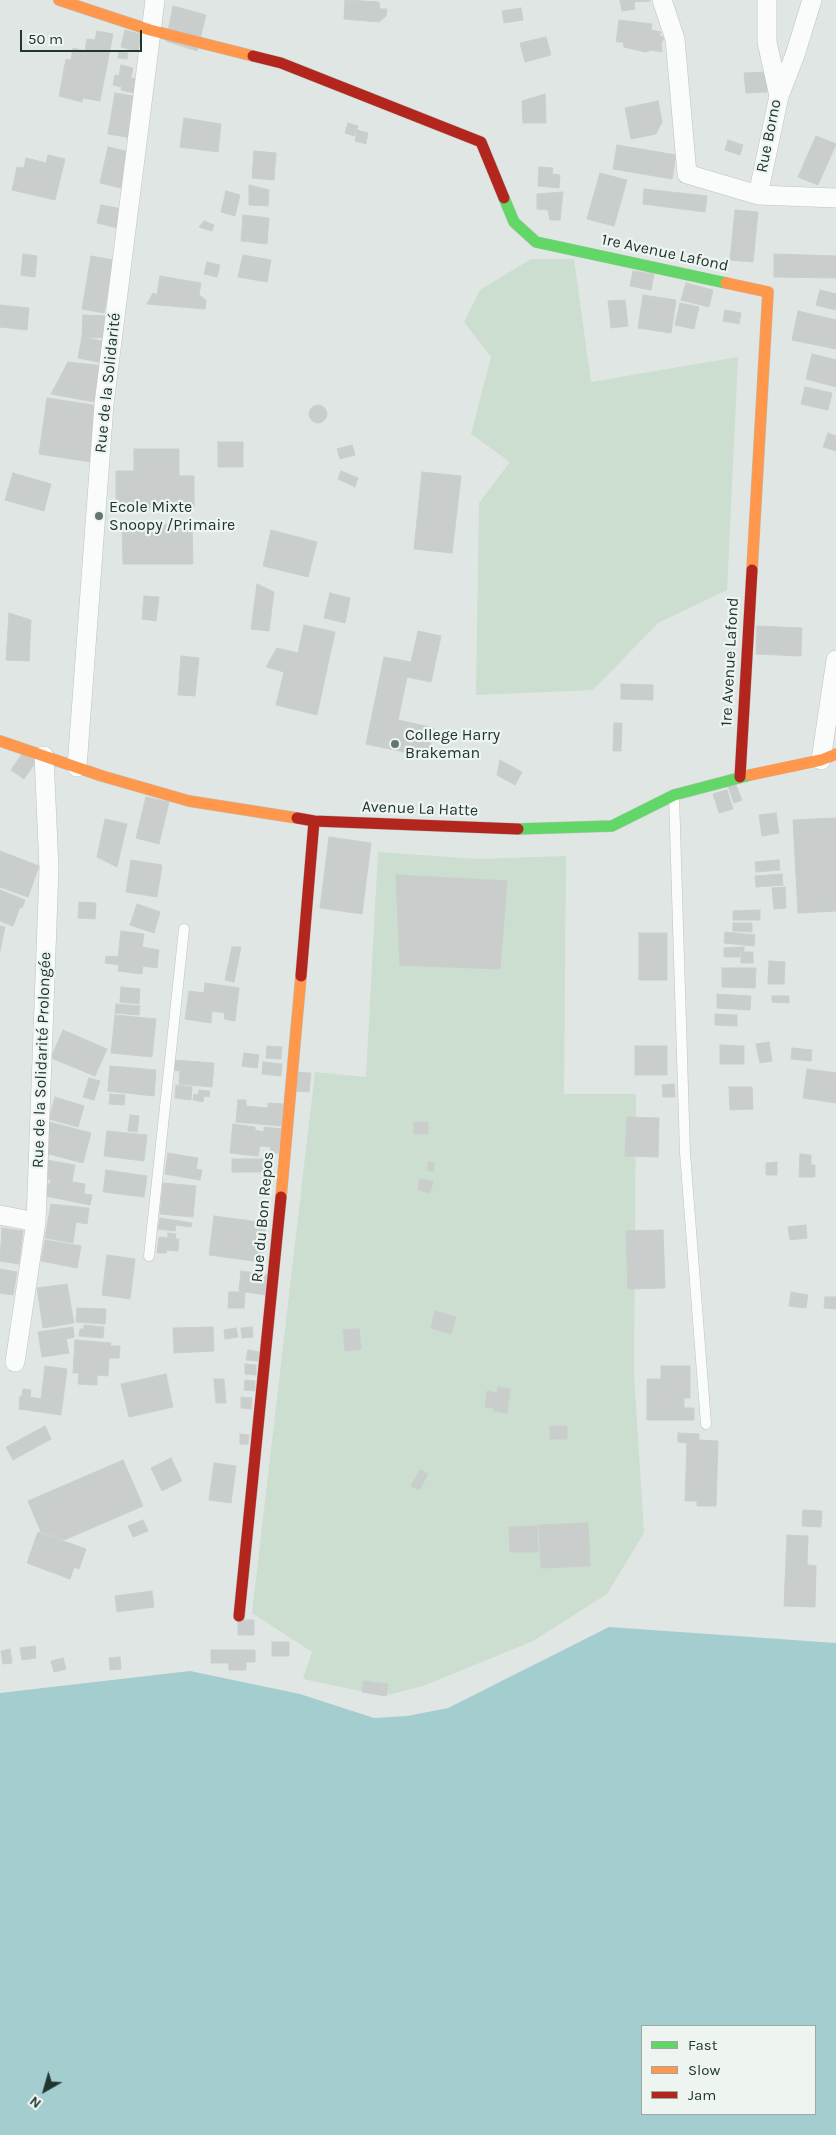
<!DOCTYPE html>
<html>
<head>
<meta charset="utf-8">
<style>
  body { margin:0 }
  #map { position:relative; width:836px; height:2135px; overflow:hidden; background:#e0e6e3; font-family:Karla,sans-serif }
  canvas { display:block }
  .legend { position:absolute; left:641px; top:2025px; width:175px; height:90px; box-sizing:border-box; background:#eef5f1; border:1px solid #9ca9a3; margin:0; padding:6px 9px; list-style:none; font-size:15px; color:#21362f }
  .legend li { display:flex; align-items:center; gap:10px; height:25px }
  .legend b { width:25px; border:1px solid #9ca9a3 }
  .north { position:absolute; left:20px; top:2065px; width:50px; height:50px; -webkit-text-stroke:4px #eef5f1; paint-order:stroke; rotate:218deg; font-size:14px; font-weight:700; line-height:20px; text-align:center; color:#21362f }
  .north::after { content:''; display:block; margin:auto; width:18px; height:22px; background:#21362f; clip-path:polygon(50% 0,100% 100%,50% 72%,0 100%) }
  .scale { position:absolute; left:20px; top:30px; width:122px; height:22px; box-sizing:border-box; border:2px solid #21362f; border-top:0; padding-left:6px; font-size:15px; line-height:18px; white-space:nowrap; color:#21362f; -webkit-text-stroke:4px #eef5f1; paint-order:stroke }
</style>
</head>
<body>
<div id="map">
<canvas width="836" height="2135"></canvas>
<ul class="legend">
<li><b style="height:6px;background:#63d668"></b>Fast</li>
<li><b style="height:6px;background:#ff974d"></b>Slow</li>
<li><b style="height:6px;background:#b3261e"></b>Jam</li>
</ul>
<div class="north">N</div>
<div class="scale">50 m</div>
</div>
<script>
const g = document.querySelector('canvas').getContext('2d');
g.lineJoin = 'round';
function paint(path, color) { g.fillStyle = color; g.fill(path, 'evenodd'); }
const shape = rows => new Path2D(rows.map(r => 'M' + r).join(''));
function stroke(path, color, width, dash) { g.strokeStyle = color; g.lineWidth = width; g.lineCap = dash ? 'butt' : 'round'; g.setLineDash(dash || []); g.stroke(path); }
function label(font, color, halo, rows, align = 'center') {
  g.font = font + ' Karla,sans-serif'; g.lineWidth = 4.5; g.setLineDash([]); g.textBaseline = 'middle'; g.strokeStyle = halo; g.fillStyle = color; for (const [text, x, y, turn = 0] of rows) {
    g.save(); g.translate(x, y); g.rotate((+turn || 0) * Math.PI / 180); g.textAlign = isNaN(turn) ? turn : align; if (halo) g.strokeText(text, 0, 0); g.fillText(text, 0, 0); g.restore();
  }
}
paint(shape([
  [531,259,574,259,591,382,738,357,727,590,658,623,593,690,476,695,479,503,510,462,471,434,491,357,464,322,480,290],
  [378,852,477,859,566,856,564,1094,636,1094,634,1374,644,1533,607,1594,533,1641,423,1686,384,1696,303,1679,312,1652,252,1613,315,1072,366,1077]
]), '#cbdecf');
paint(shape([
  [609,1627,836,1643,836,2135,0,2135,0,1693,190,1671,300,1694,374,1718,407,1716,448,1708],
  [642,2026,815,2026,815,2114,642,2114]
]), '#a4cdd0');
const building = shape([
  [345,0,379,2,380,9,387,9,386,16,379,22,344,19,345,0],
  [620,0,650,0,650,1,634,2,635,9,622,11,620,0],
  [173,6,206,15,197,51,166,41,173,6],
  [521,8,523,20,504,23,502,11,521,8],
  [619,20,652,24,651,30,661,32,659,35,664,38,661,44,662,52,652,50,645,52,624,47,623,42,616,42,619,20],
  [125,30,143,35,138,52,121,47,125,30],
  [97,31,113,34,100,101,83,98,82,102,59,96,66,59,71,60,73,48,85,51,87,39,95,40,97,31],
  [546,37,551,55,525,62,520,43,546,37],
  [119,52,128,53,127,59,118,58,119,52],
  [121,65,133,68,131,78,137,79,134,93,121,90,122,87,113,85,115,75,119,76,121,65],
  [766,72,767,92,746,93,744,73,766,72],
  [115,93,139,97,132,138,108,134,115,93],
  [545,94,546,123,523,123,522,101,545,94],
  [658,101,662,122,656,134,631,139,625,108,658,101],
  [184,118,221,124,218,152,180,147,184,118],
  [348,123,358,126,354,136,345,133,348,123],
  [357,130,368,133,366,144,355,141,357,130],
  [816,136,836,144,818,185,798,177,816,136],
  [728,140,743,145,740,155,725,150,728,140],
  [617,145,676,155,672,179,613,169,617,145],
  [108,147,130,152,121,188,100,183,108,147],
  [254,151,276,153,274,180,252,178,254,151],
  [48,155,65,159,55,200,12,190,17,167,24,168,26,158,46,163,48,155],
  [539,167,553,168,552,174,560,175,559,188,538,186,539,167],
  [600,173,627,180,614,226,587,219,600,173],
  [249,185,269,190,268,206,249,205,249,185],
  [644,189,707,196,705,212,643,204,644,189],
  [226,191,240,195,235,216,221,212,226,191],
  [563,192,560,220,550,220,548,210,537,209,537,194,563,192],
  [101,205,122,209,118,228,97,223,101,205],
  [735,210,758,212,753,262,730,260,735,210],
  [243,215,269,218,267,244,241,241,243,215],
  [204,221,214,225,212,231,199,227,204,221],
  [23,254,37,256,35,277,21,275,23,254],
  [774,254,836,256,836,278,774,277,774,254],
  [243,255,271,260,267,282,238,277,243,255],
  [91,256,113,260,104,313,82,309,91,256],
  [207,262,220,265,217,277,204,274,207,262],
  [633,271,654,274,651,290,630,286,633,271],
  [160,276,201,283,199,295,206,300,205,309,147,304,153,293,157,295,160,276],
  [686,283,713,290,709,307,681,300,686,283],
  [820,290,836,294,836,310,816,305,820,290],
  [643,295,676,300,671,333,638,328,643,295],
  [625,300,628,326,611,328,608,301,625,300],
  [680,303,699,307,694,329,675,325,680,303],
  [0,305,29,308,27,330,0,327,0,305],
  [725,310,741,313,739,324,723,321,725,310],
  [798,311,836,320,836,349,792,340,798,311],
  [83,315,108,316,107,338,82,337,83,315],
  [82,337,107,342,103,363,78,358,82,337],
  [812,354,836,360,836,387,806,379,812,354],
  [68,362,105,366,100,403,51,394,68,362],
  [805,387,832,393,828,410,801,404,805,387],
  [47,398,99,406,91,462,39,454,47,398],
  '309 414a9 9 0 1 1 18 0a9 9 0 1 1-18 0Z',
  [828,433,836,436,836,451,823,447,828,433],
  [218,442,243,442,243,467,218,467,218,442],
  [352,445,355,455,340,459,337,449,352,445],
  [134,449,179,449,179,476,194,476,194,508,116,508,116,471,134,471,134,449],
  [341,471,358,478,355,487,338,479,341,471],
  [422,472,461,476,452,553,414,549,422,472],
  [13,473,51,484,44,511,5,500,13,473],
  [192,524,193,564,123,564,122,525,192,524],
  [271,530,317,542,308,577,263,566,271,530],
  [257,584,274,592,269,631,251,629,257,584],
  [330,593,350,598,345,623,324,618,330,593],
  [144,596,159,597,156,621,142,619,144,596],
  [9,613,31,620,29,661,6,660,9,613],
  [304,625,335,632,317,715,276,705,284,672,266,667,277,648,298,653,304,625],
  [757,626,802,628,801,656,756,654,757,626],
  [418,631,441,636,431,682,407,677,398,720,434,728,428,757,366,744,384,657,411,662,418,631],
  [181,656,199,658,195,696,178,695,181,656],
  [621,684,653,685,653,700,621,699,621,684],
  [614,723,622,723,621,751,613,751,614,723],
  [24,751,37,760,24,779,11,770,24,751],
  [500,760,522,772,515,785,497,775,500,760],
  [735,783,742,800,734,803,728,786,735,783],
  [727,790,733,809,719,813,713,794,727,790],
  [146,797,169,802,159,844,136,838,146,797],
  [776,813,779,833,762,836,759,815,776,813],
  [836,818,836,911,798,913,793,820,836,818],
  [105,819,127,824,117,867,97,857,105,819],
  [329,837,371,843,362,914,320,908,329,837],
  [0,851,39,866,28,897,0,887,0,851],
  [131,860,162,865,157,897,126,892,131,860],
  [779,860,780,870,756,872,755,862,779,860],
  [782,874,783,885,756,887,755,876,782,874],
  [396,875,507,881,500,969,400,965,396,875],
  [785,887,786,908,774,909,772,888,785,887],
  [0,890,25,900,22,908,20,907,13,926,0,921,0,890],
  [79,902,96,903,95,919,78,918,79,902],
  [137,904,160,912,154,933,130,925,137,904],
  [760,910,760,920,733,920,733,911,760,910],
  [733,923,752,923,752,932,733,931,733,923],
  [0,926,5,927,0,951,0,926],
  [121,931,144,934,142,947,159,950,157,968,143,966,142,974,118,971,119,965,105,963,106,956,118,957,121,931],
  [725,932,755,935,754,946,724,943,725,932],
  [639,933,667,933,667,980,639,980,639,933],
  [232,947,241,947,234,982,225,980,232,947],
  [744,947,744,951,740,952,740,957,724,957,724,948,744,947],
  [741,952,753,952,753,963,741,963,741,952],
  [769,961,785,962,784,984,768,984,769,961],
  [722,968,756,968,755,988,722,987,722,968],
  [205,983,239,988,235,1021,224,1019,225,1013,212,1011,211,1023,185,1019,189,991,204,993,205,983],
  [121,987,140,989,139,1004,120,1002,121,987],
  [717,994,751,996,750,1010,717,1008,717,994],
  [772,996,789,996,789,1003,772,1002,772,996],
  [116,1004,140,1006,139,1015,115,1013,116,1004],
  [715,1014,737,1015,737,1026,715,1025,715,1014],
  [115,1015,156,1019,152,1057,111,1053,115,1015],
  [63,1030,107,1049,95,1076,51,1058,63,1030],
  [769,1042,772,1061,760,1063,756,1044,769,1042],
  [720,1045,744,1046,744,1064,720,1064,720,1045],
  [267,1046,282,1047,281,1059,266,1058,267,1046],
  [635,1046,667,1046,667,1075,635,1075,635,1046],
  [792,1048,812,1050,811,1061,791,1059,792,1048],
  [244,1053,259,1055,257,1068,242,1066,244,1053],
  [173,1060,214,1063,212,1087,179,1084,180,1071,172,1070,173,1060],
  [263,1062,282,1064,281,1076,262,1074,263,1062],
  [110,1066,156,1070,154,1096,108,1091,110,1066],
  [807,1069,836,1073,836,1103,803,1098,807,1069],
  [296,1072,311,1073,309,1092,295,1091,296,1072],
  [89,1078,100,1081,94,1100,83,1097,89,1078],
  [674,1084,675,1097,663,1097,662,1085,674,1084],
  [176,1085,192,1087,191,1100,175,1098,176,1085],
  [729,1087,752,1087,753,1109,730,1110,729,1087],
  [199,1090,210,1091,209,1097,204,1096,203,1102,193,1100,194,1094,198,1095,199,1090],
  [110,1094,125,1095,124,1105,109,1104,110,1094],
  [55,1097,84,1106,78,1127,49,1119,55,1097],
  [238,1100,246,1100,246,1106,268,1108,268,1103,283,1104,281,1126,236,1122,238,1100],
  [130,1115,139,1116,137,1132,128,1131,130,1115],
  [627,1117,659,1118,658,1157,625,1156,627,1117],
  [49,1122,91,1133,83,1163,41,1152,49,1122],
  [414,1122,428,1122,428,1134,414,1134,414,1122],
  [233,1124,255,1127,255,1130,264,1132,264,1127,282,1129,278,1153,270,1153,271,1147,260,1146,258,1156,230,1153,233,1124],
  [107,1131,147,1135,144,1161,104,1156,107,1131],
  [168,1153,198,1158,196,1169,202,1170,200,1180,165,1174,168,1153],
  [800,1154,811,1155,811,1165,815,1165,815,1177,799,1177,800,1154],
  [232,1159,269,1159,269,1172,232,1172,232,1159],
  [47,1160,75,1165,72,1182,85,1184,84,1194,92,1195,90,1205,41,1195,44,1183,50,1184,51,1180,44,1179,47,1160],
  [428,1162,434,1163,434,1171,428,1171,428,1162],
  [777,1162,777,1175,766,1175,766,1163,777,1162],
  [106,1170,147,1176,144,1197,103,1192,106,1170],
  [420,1179,433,1181,430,1193,418,1190,420,1179],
  [163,1183,196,1186,193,1217,160,1214,163,1183],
  [51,1204,89,1208,87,1224,76,1222,73,1243,45,1238,51,1204],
  [214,1216,266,1223,261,1262,209,1255,214,1216],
  [160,1218,192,1223,191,1227,176,1225,175,1231,158,1229,160,1218],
  [806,1225,807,1238,790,1240,788,1227,806,1225],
  [2,1228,23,1231,19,1264,0,1261,2,1228],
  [663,1230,665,1288,628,1289,626,1231,663,1230],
  [168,1233,176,1234,175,1239,179,1239,178,1251,167,1250,166,1253,157,1253,159,1237,168,1238,168,1233],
  [45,1240,81,1246,77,1268,41,1261,45,1240],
  [107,1255,135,1259,130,1299,102,1295,107,1255],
  [0,1269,17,1272,13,1295,0,1293,0,1269],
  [241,1271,268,1275,266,1295,239,1291,241,1271],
  [67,1284,74,1323,43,1328,37,1288,67,1284],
  [229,1292,245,1292,244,1308,228,1308,229,1292],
  [791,1292,808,1295,806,1308,789,1306,791,1292],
  [825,1297,836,1297,836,1309,824,1308,825,1297],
  [77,1308,106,1309,105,1324,76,1322,77,1308],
  [435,1311,456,1317,451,1334,431,1328,435,1311],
  [84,1325,104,1327,103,1338,79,1336,80,1329,84,1329,84,1325],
  [73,1327,74,1337,66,1339,69,1353,42,1357,38,1332,73,1327],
  [213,1327,214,1351,174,1353,173,1328,213,1327],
  [252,1327,253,1337,242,1338,241,1328,252,1327],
  [236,1328,238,1337,225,1339,224,1330,236,1328],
  [359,1329,361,1349,345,1351,343,1330,359,1329],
  [75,1340,111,1343,110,1346,120,1346,119,1358,109,1358,108,1376,97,1375,97,1385,78,1384,79,1373,73,1373,75,1340],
  [248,1350,259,1352,258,1361,246,1360,248,1350],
  [245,1364,256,1365,256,1375,245,1374,245,1364],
  [45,1366,67,1369,61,1415,19,1409,20,1396,22,1396,23,1389,31,1390,30,1397,41,1399,45,1366],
  [661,1366,690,1366,690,1398,684,1398,684,1408,694,1408,694,1420,647,1420,647,1379,661,1379,661,1366],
  [166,1374,173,1407,129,1417,121,1384,166,1374],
  [214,1379,224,1379,226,1403,216,1403,214,1379],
  [245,1380,255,1381,255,1391,244,1390,245,1380],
  [498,1387,510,1389,507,1413,494,1411,494,1408,485,1407,487,1391,497,1393,498,1387],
  [241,1397,252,1398,251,1409,241,1408,241,1397],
  [45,1426,51,1439,13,1460,6,1447,45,1426],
  [550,1426,567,1426,567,1439,550,1439,550,1426],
  [678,1433,699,1434,699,1440,718,1441,716,1506,697,1506,697,1501,685,1501,687,1443,678,1442,678,1433],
  [240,1434,249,1435,248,1444,240,1444,240,1434],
  [171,1458,182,1481,162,1491,151,1468,171,1458],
  [123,1460,143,1506,64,1540,41,1532,28,1501,123,1460],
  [214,1463,236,1466,231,1503,209,1500,214,1463],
  [420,1470,428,1474,419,1490,411,1486,420,1470],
  [803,1510,822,1511,821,1527,802,1526,803,1510],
  [143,1520,148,1531,133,1537,128,1526,143,1520],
  [588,1523,590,1566,541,1568,539,1525,588,1523],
  [537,1526,538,1552,510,1552,509,1527,537,1526],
  [38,1532,86,1549,79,1569,74,1567,70,1579,27,1563,38,1532],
  [787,1535,808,1536,807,1565,816,1566,815,1607,784,1606,787,1535],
  [152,1591,154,1607,117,1612,115,1596,152,1591],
  [238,1620,254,1620,254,1635,238,1635,238,1620],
  [272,1642,289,1642,289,1656,272,1656,272,1642],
  [35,1646,36,1658,22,1660,20,1648,35,1646],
  [10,1649,12,1663,3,1664,1,1651,10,1649],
  [211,1650,255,1650,255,1662,246,1662,246,1670,229,1670,229,1663,211,1663,211,1650],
  [120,1657,121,1669,110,1670,109,1658,120,1657],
  [63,1658,66,1669,54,1672,51,1661,63,1658],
  [364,1681,388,1684,386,1696,362,1692,364,1681]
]);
paint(building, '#c9cecc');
stroke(building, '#c9cfcc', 1);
const lane = shape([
  [674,796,685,1153,706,1424],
  [149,1256,184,929]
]);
const street = shape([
  [662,0,675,39,687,174,758,195,836,198],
  [779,96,795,55,812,0],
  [758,195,779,96,767,42,767,0],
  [821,760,836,660],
  [77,767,104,404,155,0],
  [0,1215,36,1222],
  [15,1362,36,1222,49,869,44,756]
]);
const fast = shape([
  [504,198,514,222,536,242,726,283],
  [518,829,612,826,674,795,750,775]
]);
const slow = shape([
  [59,0,150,30,253,56],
  [726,283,768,292,752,570],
  [0,741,102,776,189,801,297,818],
  [750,775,821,760,836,754],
  [281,1197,301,976]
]);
const jam = shape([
  [253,56,281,63,481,142,504,198],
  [740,777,752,570],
  [297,818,314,821,518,829],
  [301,976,314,821],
  [239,1616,281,1197]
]);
stroke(lane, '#bdc3c0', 11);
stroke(street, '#bdc3c0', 20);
stroke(fast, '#bdc3c0', 12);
stroke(slow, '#bdc3c0', 12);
stroke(jam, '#bdc3c0', 12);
stroke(lane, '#fafbfb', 10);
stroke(street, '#fafbfb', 19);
stroke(fast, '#63d668', 11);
stroke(slow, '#ff974d', 11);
stroke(jam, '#b3261e', 11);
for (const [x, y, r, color] of [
  [99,516,5,"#64746e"],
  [395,744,5,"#64746e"]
]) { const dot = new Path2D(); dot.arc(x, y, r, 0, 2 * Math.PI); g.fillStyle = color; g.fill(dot); stroke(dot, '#eef5f1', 2); }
label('16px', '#21362f', '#eef5f1', [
  ["Rue Borno",769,136,-79],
  ["1re Avenue Lafond",665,253,12],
  ["Rue de la Solidarité",108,383,-84],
  ["1re Avenue Lafond",730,662,-87],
  ["Avenue La Hatte",420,809,2],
  ["Rue de la Solidarité Prolongée",42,1060,-88],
  ["Rue du Bon Repos",263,1217,-85]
]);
label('16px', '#21362f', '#eef5f1', [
  ["Ecole Mixte",109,507],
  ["Snoopy /Primaire",109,525],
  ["College Harry",405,735],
  ["Brakeman",405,753]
], 'left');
</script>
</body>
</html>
